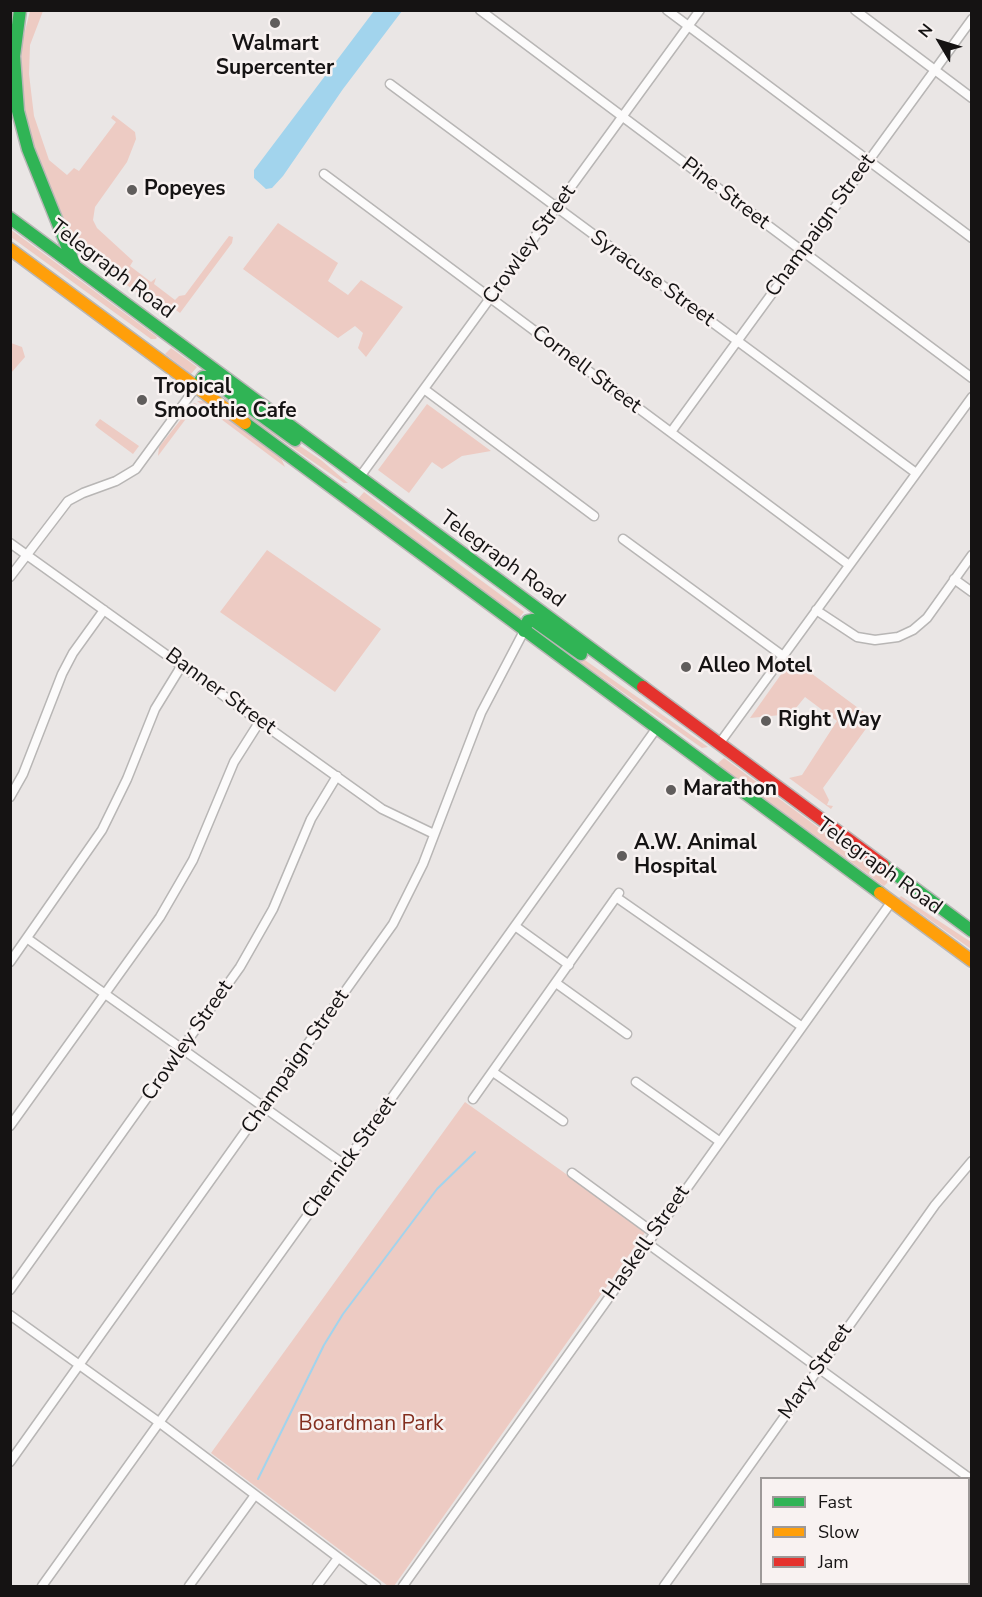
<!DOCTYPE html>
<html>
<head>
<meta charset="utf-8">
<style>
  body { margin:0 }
  #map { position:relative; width:982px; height:1597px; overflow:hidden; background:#eae6e5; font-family:"Nunito Sans",sans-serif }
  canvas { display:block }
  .frame { position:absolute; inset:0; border:12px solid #151313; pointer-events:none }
  .legend { position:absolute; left:760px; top:1477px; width:210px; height:108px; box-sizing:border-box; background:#f8f2f1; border:2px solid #9d9998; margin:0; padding:8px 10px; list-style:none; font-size:18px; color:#151313 }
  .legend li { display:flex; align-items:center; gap:12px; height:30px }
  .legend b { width:30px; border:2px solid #9d9998 }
  .north { position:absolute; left:910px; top:12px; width:60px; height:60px; -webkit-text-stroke:4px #f8f2f1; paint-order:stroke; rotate:308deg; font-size:16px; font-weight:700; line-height:24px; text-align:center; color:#151313 }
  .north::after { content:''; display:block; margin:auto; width:21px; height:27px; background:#151313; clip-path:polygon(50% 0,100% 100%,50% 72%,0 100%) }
</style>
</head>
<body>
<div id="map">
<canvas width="982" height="1597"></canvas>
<div class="frame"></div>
<ul class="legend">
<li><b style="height:8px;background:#30b455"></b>Fast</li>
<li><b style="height:8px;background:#ff9f0a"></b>Slow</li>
<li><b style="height:8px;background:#e5322d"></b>Jam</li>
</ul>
<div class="north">N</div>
</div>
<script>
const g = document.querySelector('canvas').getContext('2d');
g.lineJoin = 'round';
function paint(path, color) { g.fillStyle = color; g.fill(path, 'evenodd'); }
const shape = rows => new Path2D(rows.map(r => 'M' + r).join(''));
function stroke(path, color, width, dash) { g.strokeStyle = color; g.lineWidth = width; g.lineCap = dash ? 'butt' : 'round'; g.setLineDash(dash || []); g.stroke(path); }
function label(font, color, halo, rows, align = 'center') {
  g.font = font + ' "Nunito Sans",sans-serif'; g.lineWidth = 5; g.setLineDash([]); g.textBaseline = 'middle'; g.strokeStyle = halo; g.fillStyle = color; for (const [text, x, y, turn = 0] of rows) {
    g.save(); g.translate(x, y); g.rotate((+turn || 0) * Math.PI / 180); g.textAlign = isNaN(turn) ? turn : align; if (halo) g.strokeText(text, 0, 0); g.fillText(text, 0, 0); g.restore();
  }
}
paint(shape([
  [30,11,43,11,30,45,29,74,34,116,49,160,67,175,74,168,79,171,116,122,111,118,113,115,135,132,136,139,127,162,95,207,93,220,97,228,133,261,130,266,151,282,156,278,154,284,175,300,179,296,185,295,229,236,233,237,232,243,180,313,176,310,163,312,92,259,86,248,71,236,34,147,23,103,21,47],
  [278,223,338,263,328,281,348,295,361,280,403,307,366,357,358,348,363,333,355,326,338,338,243,269],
  [10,229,157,337,156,339,151,339,11,237],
  [11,343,22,347,25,357,11,373],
  [171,348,197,367,191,374,165,354],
  [209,385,321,460,348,483,344,483,258,424],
  [197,401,204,401,281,458,285,467],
  [194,403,197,404,158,456,159,447],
  [427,404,491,451,462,456,442,469,432,462,409,493,378,470],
  [100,419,139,446,133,454,98,428,95,425],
  [364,492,467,570,524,612,519,618,358,499],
  [267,550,381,629,335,692,220,612],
  [533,629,541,629,708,747,702,748],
  [792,659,873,719,823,788,829,800,827,805,833,806,831,809,789,778,802,775,837,721,805,697,791,714,750,718],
  [724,758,869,865,890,880,884,886,717,764],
  [901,896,971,942,971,949,899,898],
  [465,1102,646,1231,394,1586,388,1586,211,1453]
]), '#edcbc3');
paint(shape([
  [374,11,402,11,343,89,283,176,272,188,266,189,254,178,254,170]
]), '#a2d4ed');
stroke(shape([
  [258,1479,324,1345,343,1314,437,1189,475,1152]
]), '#a2d4ed', 2);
const street = shape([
  [480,10,972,378],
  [667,10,972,238],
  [855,10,972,98],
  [390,84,916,473],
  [324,174,849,565],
  [424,389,594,516],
  [671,432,972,19],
  [359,478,700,10],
  [623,539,783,656],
  [10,543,382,809,434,834],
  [10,577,68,501,83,493,116,481,136,469,196,387],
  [954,579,972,592],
  [816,610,857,637,875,640,898,637,913,630,927,618,972,555],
  [719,744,972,397],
  [10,797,23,774,62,674,73,653,104,610],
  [616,897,801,1026],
  [515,926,569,965],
  [28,939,345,1165],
  [10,962,102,830,127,779,155,709,182,665],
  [556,983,627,1034],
  [493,1072,563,1121],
  [636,1082,719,1141],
  [473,1099,619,893],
  [10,1126,160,917,193,860,234,762,260,721],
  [572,1173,654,1233],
  [647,1243,972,1480],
  [10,1290,240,967,273,909,311,819,337,776],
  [10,1315,160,1423,376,1586],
  [10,1462,393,924,423,864,481,713,524,631],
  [42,1586,656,729],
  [189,1586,255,1495],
  [317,1586,338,1558],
  [403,1586,892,901],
  [664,1586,935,1205,972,1161]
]);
const fast = shape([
  [20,10,14,56,18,111,28,149,75,266],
  [10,218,643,687],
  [196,387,203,377,208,377,295,440],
  [245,423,880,893],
  [524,631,528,621,533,620,581,654],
  [883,865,972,931],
  [937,1586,939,1584]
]);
const slow = shape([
  [10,249,245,423],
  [880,893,972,961]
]);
const jam = shape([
  [643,687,883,865],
  [968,1542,972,1537]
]);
stroke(street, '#b8b6b5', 11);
stroke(fast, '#b8b6b5', 15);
stroke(slow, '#b8b6b5', 15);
stroke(jam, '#b8b6b5', 15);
stroke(street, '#fcfbfb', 8);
stroke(fast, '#30b455', 12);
stroke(slow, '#ff9f0a', 12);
stroke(jam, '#e5322d', 12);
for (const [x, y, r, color] of [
  [275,23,6,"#605d5c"],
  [132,190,6,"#605d5c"],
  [142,400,6,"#605d5c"],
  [686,667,6,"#605d5c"],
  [766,721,6,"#605d5c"],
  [671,790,6,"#605d5c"],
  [622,856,6,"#605d5c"]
]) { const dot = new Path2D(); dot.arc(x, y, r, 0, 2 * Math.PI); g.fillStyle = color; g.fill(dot); stroke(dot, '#f8f2f1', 2); }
label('bold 21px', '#151313', '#f8f2f1', [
  ["Walmart",275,45,"center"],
  ["Supercenter",275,69,"center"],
  ["Popeyes",144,190],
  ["Tropical",154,388],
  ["Smoothie Cafe",154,412],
  ["Alleo Motel",698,667],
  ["Right Way",778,721],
  ["Marathon",683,790],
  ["A.W. Animal",634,844],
  ["Hospital",634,868]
], 'left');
label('21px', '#151313', '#f8f2f1', [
  ["Pine Street",725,194,37],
  ["Champaign Street",821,226,-54],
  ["Crowley Street",530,245,-54],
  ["Telegraph Road",112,270,37],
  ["Syracuse Street",652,279,36],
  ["Cornell Street",586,370,37],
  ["Telegraph Road",502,560,36],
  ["Banner Street",220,692,36],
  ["Telegraph Road",879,867,36],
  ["Crowley Street",188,1041,-55],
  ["Champaign Street",296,1062,-55],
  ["Chernick Street",350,1158,-54],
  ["Haskell Street",647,1243,-55],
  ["Mary Street",816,1372,-55]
]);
label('21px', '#832e1e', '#f8f2f1', [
  ["Boardman Park",371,1425]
]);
</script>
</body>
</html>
